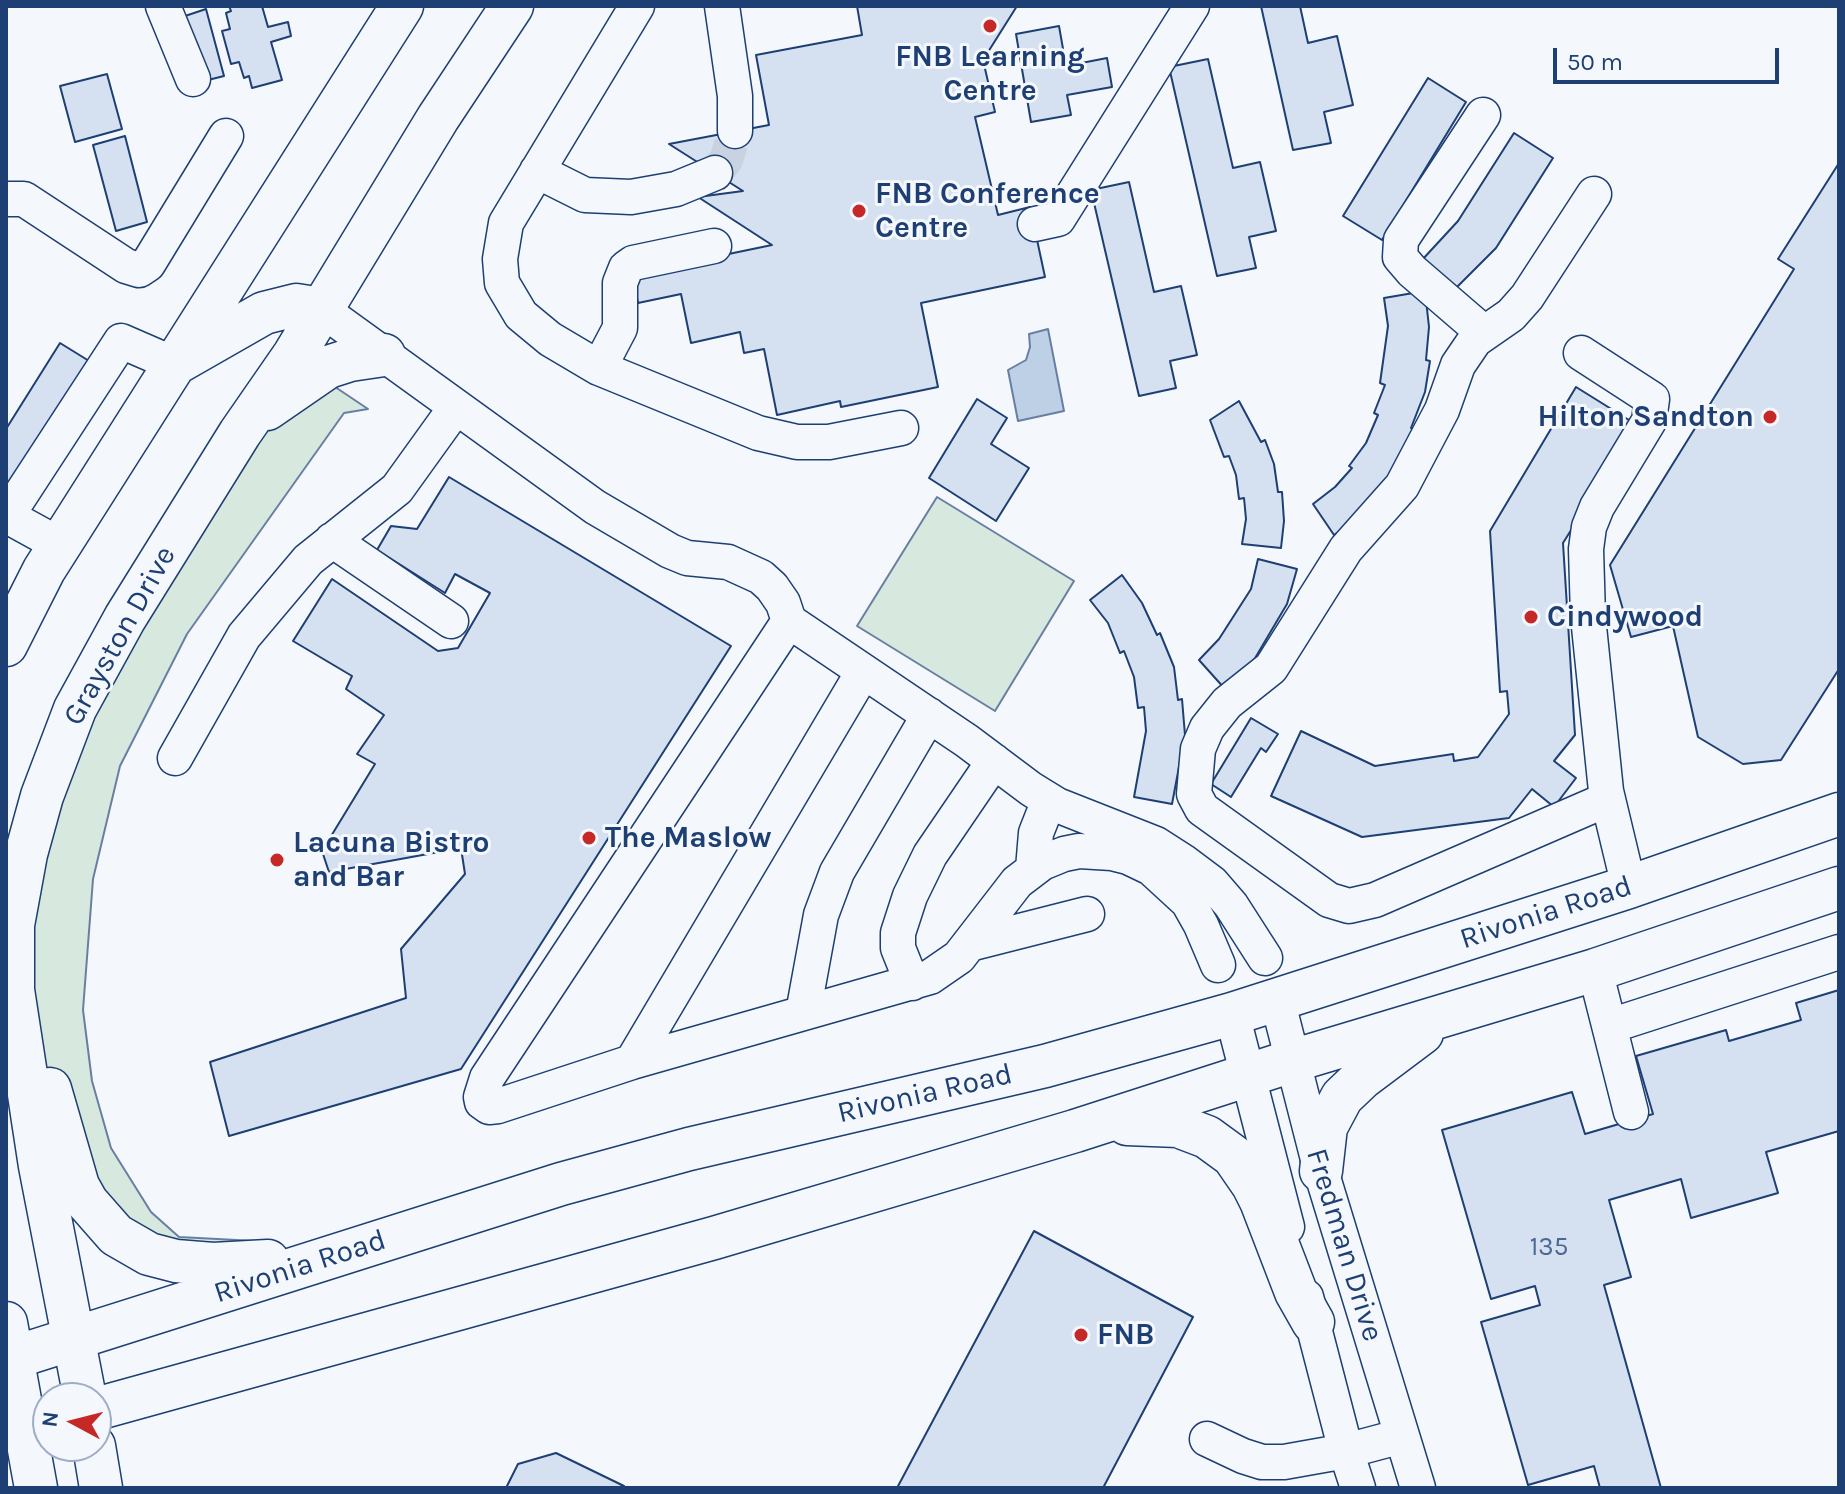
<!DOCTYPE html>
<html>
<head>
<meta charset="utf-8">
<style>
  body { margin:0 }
  #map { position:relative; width:1845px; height:1494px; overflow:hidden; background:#f4f7fb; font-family:Karla,sans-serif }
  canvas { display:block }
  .frame { position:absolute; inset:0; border:8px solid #1d3f73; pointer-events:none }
  .north { position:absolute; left:32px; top:1382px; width:80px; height:80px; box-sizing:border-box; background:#f4f7fb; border:2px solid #9eadc5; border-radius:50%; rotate:277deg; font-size:22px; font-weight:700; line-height:32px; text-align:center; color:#1d3f73 }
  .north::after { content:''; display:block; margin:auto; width:28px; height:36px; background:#c62828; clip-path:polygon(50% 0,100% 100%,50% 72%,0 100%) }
  .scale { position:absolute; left:1553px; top:48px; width:226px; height:36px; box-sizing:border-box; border:4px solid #1d3f73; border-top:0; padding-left:10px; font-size:24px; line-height:28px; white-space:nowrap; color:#1d3f73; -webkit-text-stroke:6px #f4f7fb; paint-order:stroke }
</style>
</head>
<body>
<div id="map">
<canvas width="1845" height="1494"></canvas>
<div class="frame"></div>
<div class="north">N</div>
<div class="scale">50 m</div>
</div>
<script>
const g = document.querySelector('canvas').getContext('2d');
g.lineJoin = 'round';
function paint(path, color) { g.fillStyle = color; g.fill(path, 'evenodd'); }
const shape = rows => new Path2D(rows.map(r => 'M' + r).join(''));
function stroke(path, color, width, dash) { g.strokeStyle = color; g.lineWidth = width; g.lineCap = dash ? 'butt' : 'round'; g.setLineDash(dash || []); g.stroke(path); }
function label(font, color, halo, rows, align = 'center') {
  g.font = font + ' Karla,sans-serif'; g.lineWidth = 6; g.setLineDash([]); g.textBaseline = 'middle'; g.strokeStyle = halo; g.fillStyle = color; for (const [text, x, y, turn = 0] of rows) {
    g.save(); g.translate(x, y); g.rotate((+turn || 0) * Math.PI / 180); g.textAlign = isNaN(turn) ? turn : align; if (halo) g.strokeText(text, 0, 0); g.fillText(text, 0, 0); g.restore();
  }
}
const green = shape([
  [283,352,368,409,344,413,187,634,120,766,93,879,83,1010,92,1081,111,1148,151,1212,179,1237,275,1242,274,1265,213,1269,74,1185,17,955,44,800,283,352],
  [937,497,1074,581,995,711,857,626,937,497]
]);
paint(green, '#d7e8df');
stroke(green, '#687fa3', 2);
const water = shape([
  [1048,329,1064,411,1018,421,1008,370,1026,360,1030,347,1029,334,1048,329]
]);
paint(water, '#bed0e5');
stroke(water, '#687fa3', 2);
const building = shape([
  [229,6,262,6,268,27,288,22,291,36,271,42,282,80,252,88,249,76,244,78,239,62,231,64,222,31,230,29,226,13,231,11,229,6],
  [857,6,1017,6,983,60,995,112,975,117,998,215,1030,207,1045,277,921,303,938,387,841,407,840,401,777,415,764,349,744,353,740,332,691,343,681,294,638,303,632,274,772,245,698,197,743,191,669,144,769,125,756,55,862,35,857,6],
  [1261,6,1300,6,1308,43,1337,36,1353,105,1324,112,1331,143,1293,150,1261,6],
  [206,9,224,76,200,82,185,16,206,9],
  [1059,26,1066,66,1107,58,1112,87,1067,95,1071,115,1031,122,1016,34,1059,26],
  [1208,59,1233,168,1260,162,1276,231,1249,237,1256,268,1217,276,1169,67,1208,59],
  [107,74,122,129,75,142,60,86,107,74],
  [1428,78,1466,102,1382,240,1343,216,1428,78],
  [1514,133,1553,158,1496,248,1454,290,1422,260,1458,221,1514,133],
  [125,136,147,222,116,231,93,145,125,136],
  [1839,163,1839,669,1781,760,1743,764,1698,737,1673,626,1631,637,1610,565,1794,269,1778,259,1839,163],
  [1129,182,1154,292,1181,286,1197,355,1170,361,1176,388,1139,396,1091,190,1129,182],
  [1425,291,1429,327,1426,360,1430,361,1425,392,1411,428,1416,430,1403,458,1362,516,1334,535,1313,504,1335,487,1352,468,1349,466,1366,443,1378,415,1374,413,1385,385,1380,383,1388,326,1384,298,1425,291],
  [60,343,94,364,6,499,6,429,60,343],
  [1576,387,1637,425,1563,543,1575,735,1554,761,1576,778,1554,807,1532,789,1509,818,1362,837,1271,796,1301,731,1375,766,1453,754,1454,761,1478,757,1509,714,1507,691,1500,692,1490,531,1576,387],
  [977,399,1007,418,991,444,1029,468,996,521,929,478,977,399],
  [1239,401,1261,442,1265,440,1274,464,1278,492,1282,492,1284,521,1281,548,1242,544,1246,519,1244,498,1239,499,1236,475,1229,456,1224,457,1210,420,1239,401],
  [449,477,731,646,461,1069,229,1136,210,1062,406,998,401,949,465,874,461,848,329,872,322,851,375,764,357,754,384,715,346,689,352,676,293,641,332,579,438,651,458,648,490,593,455,574,445,593,377,550,391,526,417,529,449,477],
  [1258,559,1297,569,1287,604,1251,665,1225,689,1199,660,1219,639,1251,589,1258,559],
  [1122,575,1142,603,1157,635,1160,633,1174,667,1178,700,1182,699,1185,735,1172,804,1134,797,1146,731,1144,707,1138,708,1134,677,1124,651,1120,653,1108,623,1090,600,1122,575],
  [1251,718,1278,734,1266,752,1261,748,1231,797,1211,784,1251,718],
  [1839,990,1839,1131,1766,1152,1778,1193,1691,1218,1681,1179,1609,1200,1631,1277,1604,1285,1661,1488,1600,1488,1594,1466,1528,1485,1481,1322,1540,1305,1535,1286,1491,1299,1442,1130,1572,1092,1585,1134,1653,1114,1636,1056,1726,1030,1729,1041,1801,1020,1796,1003,1839,990],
  [1034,1231,1193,1317,1103,1488,897,1488,1034,1231],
  [556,1453,624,1486,615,1488,506,1488,518,1464,556,1453]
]);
paint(building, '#d5e0f0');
stroke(building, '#1d3f73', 2);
stroke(shape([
  [715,173,726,160,735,131]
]), '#c9d2e0', 34, [34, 17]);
const minor = shape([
  [163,6,193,79],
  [637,6,506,223,500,259,502,283,521,315,550,339,599,368,758,433,797,442,829,442,901,428],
  [722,6,735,96,735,131],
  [1483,115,1401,240,1400,257,1412,271,1484,333],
  [537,171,585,195,631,197,676,189,715,173],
  [1594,194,1527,297,1511,315,1475,340,1458,365,1442,410,1402,486,1346,549,1271,668,1227,703,1207,728,1198,749,1194,794,1202,809,1329,900,1349,906,1375,900,1608,799],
  [6,199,24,199,126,266,139,270,148,264,226,136],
  [1035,224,1058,219,1192,6],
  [321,309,595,507,670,551,687,558,728,562,761,577,772,587,783,603,789,621,967,741,1031,789,1057,805,1156,844,1184,862,1212,883,1231,905,1265,958],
  [1581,353,1652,399,1649,421,1597,507,1589,527,1586,549,1588,617,1606,791,1629,887],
  [599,368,620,328,620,283,626,268,633,263,714,246],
  [332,540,451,621],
  [60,545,7,516,121,341,174,364],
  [789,621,487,1078,481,1097,482,1102,489,1107,498,1106,632,1062,930,977,959,957,1017,882,1042,863,1064,854,1079,851,1112,853,1128,857,1151,868,1188,902,1201,925,1218,965],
  [175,758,244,636,308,560,397,489,456,407],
  [1033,869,1036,833,1049,800],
  [969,944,1087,914],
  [1595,970,1631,1112],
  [912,983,898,948,898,933,910,896,930,855,994,761],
  [1277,999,1321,1171,1418,1488],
  [803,1013,821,915,837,872,929,715],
  [1232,1014,1287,1227],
  [1610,1026,1839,952],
  [632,1062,863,672],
  [1306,1297,1346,1451,1358,1488],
  [1207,1439,1243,1456,1262,1462,1284,1462,1346,1451,1402,1436]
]);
const major = shape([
  [180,361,264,313,296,305,321,309],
  [267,409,328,367,350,360,384,355],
  [6,645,44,570,402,6],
  [50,1089,78,1186,87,1202,116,1235,149,1254,176,1261,213,1264,268,1261],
  [1127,1124,1178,1126,1207,1137,1233,1156,1253,1185,1261,1201,1296,1292,1313,1322],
  [1321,1171,1326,1127,1342,1097,1362,1078,1422,1033],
  [6,1323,36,1488],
  [6,1360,561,1184,689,1149,1045,1066,1232,1014,1629,887,1839,814],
  [85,1398,40,1166,13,990,13,925,26,854,42,796,75,709,125,618,240,433,294,355,438,118,512,6],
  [96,1409,714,1238,1075,1131,1292,1061,1595,970,1839,888],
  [94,1446,101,1488]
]);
stroke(minor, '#1d3f73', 37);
stroke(major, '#1d3f73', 45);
stroke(minor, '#f4f7fb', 34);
stroke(major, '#f4f7fb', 42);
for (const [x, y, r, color] of [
  [990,26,8,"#c62828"],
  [859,211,8,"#c62828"],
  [1770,417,8,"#c62828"],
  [1531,617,8,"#c62828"],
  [589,838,8,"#c62828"],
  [277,860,8,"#c62828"],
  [1081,1335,8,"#c62828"]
]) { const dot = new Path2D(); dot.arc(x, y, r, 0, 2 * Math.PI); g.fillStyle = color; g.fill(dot); stroke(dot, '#f4f7fb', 3); }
label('26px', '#4b6792', null, [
  ["135",1549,1248]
]);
label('bold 30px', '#1d3f73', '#f4f7fb', [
  ["FNB Learning",990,57,"center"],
  ["Centre",990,91,"center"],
  ["FNB Conference",875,194],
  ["Centre",875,228],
  ["Hilton Sandton",1754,417,"right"],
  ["Cindywood",1547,617],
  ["The Maslow",605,838],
  ["Lacuna Bistro",293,843],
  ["and Bar",293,877],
  ["FNB",1097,1335]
], 'left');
label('30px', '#1d3f73', '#f4f7fb', [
  ["Grayston Drive",120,636,-61],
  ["Rivonia Road",1546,913,-18],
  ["Rivonia Road",925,1094,-13],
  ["Fredman Drive",1344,1245,73],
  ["Rivonia Road",300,1267,-18]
]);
</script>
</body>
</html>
